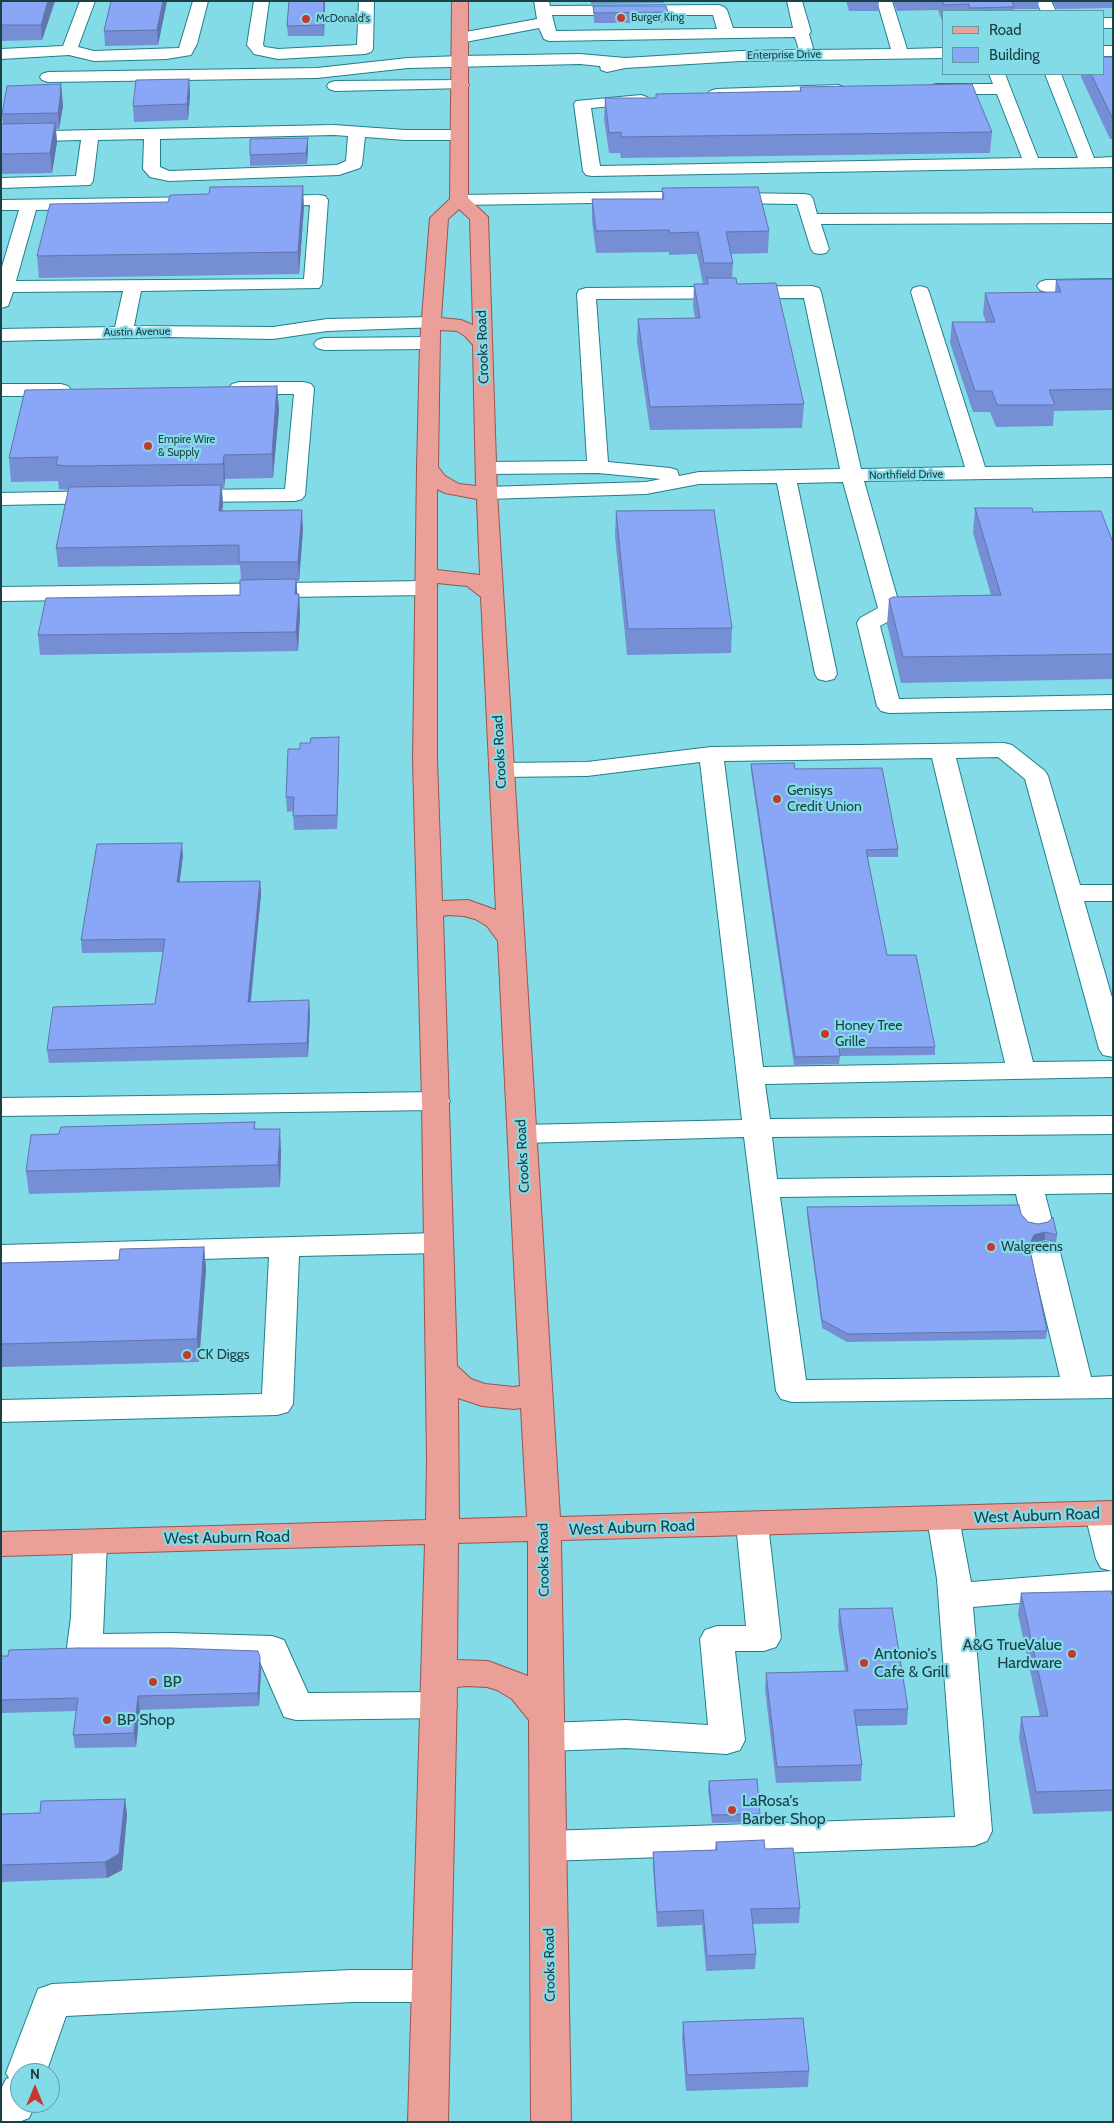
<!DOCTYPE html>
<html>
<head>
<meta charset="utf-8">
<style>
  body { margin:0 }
  #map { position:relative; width:1114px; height:2123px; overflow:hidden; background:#84dbe8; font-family:Cabin,sans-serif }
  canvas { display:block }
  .frame { position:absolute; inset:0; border:2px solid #1b4045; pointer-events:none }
  .legend { position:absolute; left:942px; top:10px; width:162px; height:65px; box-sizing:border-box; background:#84dbe8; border:1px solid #5a9da7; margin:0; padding:6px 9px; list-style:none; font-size:15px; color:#1b4045 }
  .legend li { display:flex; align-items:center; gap:10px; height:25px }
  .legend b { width:25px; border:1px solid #5a9da7 }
  .north { position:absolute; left:10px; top:2063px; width:50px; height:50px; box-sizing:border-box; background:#84dbe8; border:1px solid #5a9da7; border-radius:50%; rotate:0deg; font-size:14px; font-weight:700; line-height:20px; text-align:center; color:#1b4045 }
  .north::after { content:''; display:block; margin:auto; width:18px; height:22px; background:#c73930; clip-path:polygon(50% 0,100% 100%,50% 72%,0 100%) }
</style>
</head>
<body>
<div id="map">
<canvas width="1114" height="2123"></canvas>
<div class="frame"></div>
<ul class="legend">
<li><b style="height:6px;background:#eaa099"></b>Road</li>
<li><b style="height:14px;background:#89a6f7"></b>Building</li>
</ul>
<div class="north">N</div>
</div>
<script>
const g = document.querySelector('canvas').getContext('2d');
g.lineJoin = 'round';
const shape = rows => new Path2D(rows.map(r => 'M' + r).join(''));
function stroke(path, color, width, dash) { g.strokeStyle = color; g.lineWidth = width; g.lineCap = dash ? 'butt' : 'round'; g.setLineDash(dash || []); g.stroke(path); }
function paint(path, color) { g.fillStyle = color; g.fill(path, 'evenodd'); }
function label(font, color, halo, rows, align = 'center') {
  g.font = font + ' Cabin,sans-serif'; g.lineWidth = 4.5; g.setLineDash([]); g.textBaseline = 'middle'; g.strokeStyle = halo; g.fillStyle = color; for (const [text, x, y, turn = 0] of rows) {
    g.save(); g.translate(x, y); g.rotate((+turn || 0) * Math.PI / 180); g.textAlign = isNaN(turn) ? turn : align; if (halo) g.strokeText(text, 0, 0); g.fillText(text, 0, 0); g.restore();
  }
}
const minor = shape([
  [80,1,95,1,78,47,94,51,179,48,193,1,208,1,197,44,191,55,166,59,94,61,69,55,1,59,1,49,63,46,80,1],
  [254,1,269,1,263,45,265,47,278,49,357,45,359,1,374,1,373,49,371,52,365,54,278,59,254,54,247,45,254,1],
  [534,1,549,1,550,6,719,5,724,7,727,10,733,28,793,28,787,1,802,1,811,32,809,34,813,48,811,50,891,49,877,1,892,1,907,49,943,48,943,58,740,61,625,68,607,72,601,70,600,66,580,64,408,68,317,78,48,82,42,80,40,77,42,74,48,72,317,68,408,58,460,56,580,54,625,58,740,51,799,50,795,37,549,41,544,39,539,28,460,43,455,41,452,38,455,35,460,33,537,19,534,1],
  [552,15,713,15,717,29,556,31,552,15],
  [1036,1,1051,1,1056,11,1041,11,1036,1],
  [1103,18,1113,18,1113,28,1103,28,1103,18],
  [1103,46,1113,46,1113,56,1103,56,1103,46],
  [989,74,1005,74,1038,158,1078,158,1045,74,1061,74,1094,158,1113,157,1113,167,592,176,586,175,583,171,574,104,576,101,641,95,647,97,649,100,647,103,591,108,600,166,1022,158,997,94,936,94,930,92,928,89,930,86,936,84,993,84,989,74],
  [461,80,467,82,469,85,467,88,335,91,329,89,327,86,329,83,335,81,461,80],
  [838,85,844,87,846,90,844,93,716,99,710,97,708,94,710,91,716,89,838,85],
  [334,125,405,130,460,130,466,131,468,135,466,139,460,140,405,140,365,137,362,164,360,168,339,175,169,181,150,177,143,169,144,139,98,140,93,181,90,185,1,188,1,178,76,176,81,140,1,142,1,132,334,125],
  [334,135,348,136,346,161,337,165,169,171,160,167,160,139,334,135],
  [659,192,804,194,810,195,813,199,817,214,1113,213,1113,223,821,224,829,249,826,253,820,254,814,253,811,249,797,204,659,202,459,205,453,204,450,200,453,196,459,195,659,192],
  [319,195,325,196,328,200,322,284,319,288,141,291,134,326,273,327,327,319,432,317,439,319,441,323,439,327,327,331,273,339,169,337,1,341,1,329,115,327,123,291,13,292,8,306,1,308,1,270,19,210,1,210,1,200,206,197,212,198,215,202,212,206,206,207,36,210,16,281,304,279,310,205,266,206,260,205,257,201,260,197,266,196,319,195],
  [1113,279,1113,291,1046,292,1040,290,1037,286,1040,282,1046,280,1113,279],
  [812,286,819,288,821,292,861,469,965,467,911,292,913,288,920,286,927,288,929,292,985,467,1113,465,1113,477,864,481,901,611,898,616,880,626,899,699,1113,695,1113,709,889,713,881,711,877,706,857,623,860,618,878,608,843,482,797,483,837,674,834,679,826,681,818,679,815,674,777,483,699,484,646,494,487,499,480,497,477,493,480,489,487,487,646,482,661,479,598,473,487,474,480,472,477,468,480,464,487,462,587,461,577,294,579,290,586,288,812,286],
  [804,298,840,469,699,472,679,476,677,470,670,468,608,462,596,299,804,298],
  [430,337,437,339,440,343,437,347,430,349,324,350,317,348,314,344,317,340,324,338,430,337],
  [239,382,304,382,311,384,314,388,305,495,302,499,295,501,185,502,178,500,175,496,178,492,185,490,285,489,294,394,239,394,232,392,229,388,232,384,239,382],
  [1,384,61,384,68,386,71,390,68,394,61,396,1,396,1,384],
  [105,491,112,493,115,497,112,501,105,503,1,505,1,493,105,491],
  [426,581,434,583,437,588,434,593,426,595,1,601,1,587,426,581],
  [1004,743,1012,745,1045,771,1048,776,1080,885,1113,885,1113,901,1084,901,1113,1001,1113,1057,1103,1055,1099,1049,1025,779,998,757,956,758,1033,1062,1113,1061,1113,1077,765,1084,770,1119,1113,1116,1113,1134,772,1137,777,1179,1113,1175,1113,1193,1045,1194,1052,1221,1047,1228,1037,1230,1027,1228,1022,1221,1016,1194,780,1197,806,1380,1060,1377,1030,1252,1034,1245,1045,1242,1056,1245,1060,1252,1091,1377,1113,1376,1113,1398,792,1402,781,1399,776,1391,744,1137,522,1143,512,1140,508,1134,512,1128,522,1125,742,1120,700,762,587,776,501,777,492,775,489,770,492,765,501,763,587,762,711,747,1004,743],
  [932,758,1005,1063,763,1067,724,761,932,758],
  [436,1092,446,1095,450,1101,446,1107,436,1110,1,1116,1,1098,436,1092],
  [438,1233,448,1236,453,1243,448,1250,438,1253,299,1256,293,1404,288,1412,277,1415,1,1422,1,1400,262,1394,269,1257,1,1265,1,1245,438,1233],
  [1101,1502,1113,1506,1113,1595,973,1607,992,1831,987,1841,974,1846,548,1861,535,1856,530,1846,535,1836,548,1831,955,1817,937,1579,927,1518,931,1510,943,1506,955,1510,959,1518,971,1582,1112,1571,1101,1568,1096,1559,1085,1514,1089,1506,1101,1502],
  [752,1512,764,1516,768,1524,781,1638,776,1647,764,1651,735,1651,745,1740,740,1750,727,1754,626,1748,547,1751,534,1747,529,1737,534,1727,547,1723,626,1720,708,1725,700,1639,705,1630,717,1626,746,1626,736,1524,740,1516,752,1512],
  [90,1530,102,1533,107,1542,103,1634,171,1633,272,1636,284,1640,308,1693,439,1692,451,1695,457,1705,451,1715,439,1718,296,1720,284,1717,260,1662,171,1659,84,1660,72,1656,67,1647,71,1617,73,1542,78,1533,90,1530],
  [352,1970,431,1970,445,1975,450,1986,445,1997,431,2002,352,2002,66,2016,46,2073,20,2073,20,2103,36,2103,29,2118,19,2122,1,2122,1,2089,6,2079,9,2078,6,2073,38,1989,52,1984,352,1970]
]);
const major = shape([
  [452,1,468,1,468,198,488,217,497,493,560,1517,1113,1501,1113,1525,561,1540,571,2122,531,2122,529,1720,512,1699,497,1690,487,1687,466,1686,457,1687,448,2122,408,2122,425,1544,1,1556,1,1532,426,1520,427,1459,422,1101,413,760,417,468,420,343,430,218,450,199,452,1],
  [459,209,470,219,473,325,461,320,441,318,448,219,459,209],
  [440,330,457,331,465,336,473,345,476,486,459,484,445,476,438,467,440,330],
  [437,489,445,493,477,499,480,575,437,570,437,489],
  [437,583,467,586,481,597,496,910,468,900,442,901,437,760,437,583],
  [448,915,464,916,475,919,487,926,498,941,520,1386,514,1387,485,1384,471,1379,457,1366,443,916,448,915],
  [458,1398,482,1406,514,1409,521,1408,527,1517,459,1519,458,1398],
  [528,1541,528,1676,488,1661,457,1660,458,1543,528,1541]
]);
stroke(minor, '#1f7f8b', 2);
stroke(major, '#98554f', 2);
paint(minor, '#fff');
paint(major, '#eaa099');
paint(shape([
  [1,1,55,1,42,40,1,41],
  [111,1,167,1,158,45,105,46,104,31],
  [289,1,325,1,324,36,288,36,287,26],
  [591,1,664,1,664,3,591,4],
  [846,1,879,1,878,11,849,11],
  [893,1,1039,1,1038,9,1014,9,1014,11,943,11,943,23,938,10,897,11],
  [1052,1,1113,1,1113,8,1057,9],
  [593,6,668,12,667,23,594,23],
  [1113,57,1113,139,1110,139,1081,77,1081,74,1091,74],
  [189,79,190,95,188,120,134,122,133,106],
  [61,84,63,106,59,129,56,129,57,142,52,173,1,174,1,124,3,124,2,114],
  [800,87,992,132,990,153,621,158,620,153,609,153,604,119,605,98,656,98,656,94,800,91],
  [308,138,308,149,307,164,250,166,250,155],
  [662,188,769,231,768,253,731,254,733,263,732,278,737,284,804,404,802,428,650,430,637,342,638,319,695,319,693,306,694,284,703,284,697,254,669,255,669,252,596,253,592,221,592,199,662,199],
  [168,202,304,207,299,274,39,278,37,256],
  [1113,279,1113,410,1054,411,1053,426,996,427,990,412,973,412,950,343,952,322,986,322,983,314,985,293,1055,292,1056,280],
  [277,386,279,410,273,478,225,479,224,488,222,488,223,504,222,511,303,529,299,581,297,581,297,594,299,594,300,614,298,651,40,655,38,635,240,595,241,580,240,565,58,567,56,548,68,490,59,489,58,481,11,482,9,458],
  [975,508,1033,512,1113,543,1113,679,901,683,887,624,889,599,991,595,973,533],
  [616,511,732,628,731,653,627,655,615,536],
  [339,737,339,751,337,829,294,830,293,811,287,812,286,797,300,749,310,743],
  [751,764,795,769,898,849,898,857,867,857,887,955,935,1047,935,1055,840,1056,839,1064,794,1065,751,771],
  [183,856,179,882,260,881,261,894,251,1002,310,1014,308,1057,49,1063,47,1050,155,1004,163,952,82,953,81,940],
  [255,1122,255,1129,281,1151,280,1187,29,1194,26,1171,59,1134],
  [807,1207,1021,1214,1028,1222,1057,1235,1056,1243,1045,1240,1034,1243,1030,1249,1047,1331,1046,1339,847,1342,822,1328,807,1215],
  [204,1247,206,1269,199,1362,1,1367,1,1263,119,1260],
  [1021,1593,1113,1597,1113,1811,1033,1814,1019,1738,1021,1717,1040,1717,1018,1614],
  [839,1609,908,1709,907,1725,857,1726,862,1765,861,1781,776,1783,765,1689,766,1673,845,1671,838,1626],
  [1,1656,261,1670,259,1706,140,1710,136,1747,75,1748,73,1735,76,1711,1,1713],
  [709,1781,760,1814,760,1822,712,1823,708,1789],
  [125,1799,127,1815,122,1870,107,1878,1,1882,1,1814,40,1813],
  [716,1842,765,1849,800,1908,799,1923,752,1924,756,1954,755,1969,706,1971,702,1925,657,1927,653,1867,653,1852,715,1850],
  [683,2022,809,2071,808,2087,686,2091,682,2039]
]), '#768fd4');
paint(shape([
  [48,1,55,1,42,40,41,25],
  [163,1,167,1,158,45,157,30],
  [324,1,325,1,325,3,324,36,323,25],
  [189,79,190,95,188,120,187,104],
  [61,84,63,106,59,129,58,113],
  [55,123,57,142,52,173,50,153],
  [308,138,308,149,307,164,306,153],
  [303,186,304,207,299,274,298,252],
  [277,386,279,410,273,478,272,454],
  [224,455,225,479,224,488,223,464],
  [221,485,223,504,220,530,219,511],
  [302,510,303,529,299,581,298,562],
  [296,579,298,599,295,594],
  [299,594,300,614,298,651,296,632],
  [339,737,339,751,337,829,337,815],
  [182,843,183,856,178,895,177,882],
  [260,881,261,894,249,1015,248,1002],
  [309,1000,310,1014,308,1057,307,1043],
  [280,1129,281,1151,280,1187,278,1165],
  [1045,1232,1045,1240,1034,1243,1028,1252,1029,1245,1034,1235],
  [204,1247,206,1269,199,1362,197,1339],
  [260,1657,261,1670,259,1706,258,1693],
  [138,1696,140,1710,136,1747,134,1733],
  [125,1799,127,1815,122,1870,107,1878,105,1862]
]), '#6074ad');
const building = shape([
  [1,1,48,1,41,25,1,25,1,1],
  [111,1,163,1,157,30,104,31,111,1],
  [289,1,324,1,323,25,287,26,289,1],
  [943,1,1012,1,1014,7,970,8,969,4,944,5,943,1],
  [593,6,666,6,668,12,594,13,593,6],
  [1103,57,1113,57,1113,119,1091,74,1103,74,1103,57],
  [189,79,187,104,133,106,136,80,189,79],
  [61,84,60,90,61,90,58,113,2,114,7,86,61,84],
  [972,84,992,132,621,137,621,132,609,133,605,98,656,98,656,94,801,91,800,87,972,84],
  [55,123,50,153,1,154,1,124,55,123],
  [308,138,306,153,250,155,250,139,308,138],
  [303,186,298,252,37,256,50,204,168,202,170,195,209,194,210,187,303,186],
  [758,187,769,231,726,232,733,263,704,263,698,232,670,233,669,230,596,231,592,199,664,199,662,188,758,187],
  [707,278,736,278,737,284,776,283,804,404,650,407,638,319,700,318,694,284,708,284,707,278],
  [1113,279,1113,389,1049,390,1055,405,997,405,992,391,975,391,952,322,995,322,985,293,1061,292,1056,280,1113,279],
  [277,386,272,454,224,455,223,464,72,466,56,465,58,457,9,458,25,390,277,386],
  [221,485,219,511,302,510,298,562,239,562,239,545,56,548,69,487,221,485],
  [975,508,1032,508,1033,512,1101,511,1113,543,1113,654,903,657,889,599,893,597,1001,595,975,508],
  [714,510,732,628,628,629,616,511,714,510],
  [296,579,295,594,299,594,296,632,38,635,46,598,240,595,240,580,296,579],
  [339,737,337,815,293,816,294,797,286,797,288,749,300,749,300,743,310,743,311,738,339,737],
  [794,763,795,769,882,768,898,849,866,850,887,955,916,955,935,1047,839,1048,840,1056,795,1057,751,764,794,763],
  [182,843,177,882,260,881,248,1002,309,1000,307,1043,47,1050,53,1007,155,1004,165,939,81,940,97,844,182,843],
  [255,1122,254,1129,280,1129,278,1165,26,1171,31,1135,59,1134,61,1127,255,1122],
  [1019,1205,1021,1214,1028,1222,1038,1224,1048,1222,1053,1217,1057,1235,1045,1232,1034,1235,1029,1245,1047,1331,848,1334,822,1320,807,1207,1019,1205],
  [204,1247,197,1339,1,1344,1,1263,119,1260,120,1249,204,1247],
  [1111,1591,1113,1597,1113,1790,1036,1792,1021,1717,1048,1716,1021,1593,1111,1591],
  [892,1608,908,1709,854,1710,862,1765,777,1767,766,1673,848,1671,839,1609,892,1608],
  [79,1648,170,1648,258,1651,260,1657,258,1693,138,1696,134,1733,73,1735,78,1698,1,1700,1,1656,8,1656,9,1650,79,1648],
  [757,1779,760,1814,712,1815,709,1781,757,1779],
  [125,1799,119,1854,105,1862,1,1865,1,1814,40,1813,41,1801,125,1799],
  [764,1840,765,1849,793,1848,800,1908,751,1909,756,1954,707,1956,703,1910,657,1912,653,1852,717,1850,716,1842,764,1840],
  [803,2018,809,2071,687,2075,683,2022,803,2018]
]);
paint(building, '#89a6f7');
stroke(building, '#6074ad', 1);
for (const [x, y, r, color] of [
  [621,18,5,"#c73930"],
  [306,19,5,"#c73930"],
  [148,446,5,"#c73930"],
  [777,799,5,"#c73930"],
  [825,1034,5,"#c73930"],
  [991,1247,5,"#c73930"],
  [187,1355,5,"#c73930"],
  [1072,1654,5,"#c73930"],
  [864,1663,5,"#c73930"],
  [153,1682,5,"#c73930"],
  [107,1720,5,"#c73930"],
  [732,1810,5,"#c73930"]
]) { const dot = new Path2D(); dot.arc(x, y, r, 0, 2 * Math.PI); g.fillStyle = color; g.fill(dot); stroke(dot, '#84dbe8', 2); }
label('11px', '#1b4045', '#84dbe8', [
  ["Burger King",631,18],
  ["McDonald's",316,19],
  ["Empire Wire",158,440],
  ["& Supply",158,453]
], 'left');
label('11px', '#1b4045', '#84dbe8', [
  ["Enterprise Drive",784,55,-1],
  ["Austin Avenue",137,332,-1],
  ["Northfield Drive",906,475,-1]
]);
label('14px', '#1b4045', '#84dbe8', [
  ["Crooks Road",483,347,-92],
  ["Crooks Road",500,752,-93],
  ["Crooks Road",523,1156,-93],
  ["Crooks Road",544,1560,-91],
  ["Crooks Road",550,1965,-91]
]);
label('14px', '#1b4045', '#84dbe8', [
  ["Genisys",787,791],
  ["Credit Union",787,807],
  ["Honey Tree",835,1026],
  ["Grille",835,1042],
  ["Walgreens",1001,1247],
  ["CK Diggs",197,1355]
], 'left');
label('16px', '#1b4045', '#84dbe8', [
  ["West Auburn Road",1037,1516,-2],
  ["West Auburn Road",632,1528,-2],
  ["West Auburn Road",227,1538,-1]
]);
label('16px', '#1b4045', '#84dbe8', [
  ["A&G TrueValue",1062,1645,"right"],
  ["Hardware",1062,1663,"right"],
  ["Antonio's",874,1654],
  ["Cafe & Grill",874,1672],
  ["BP",163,1682],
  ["BP Shop",117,1720],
  ["LaRosa's",742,1801],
  ["Barber Shop",742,1819]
], 'left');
</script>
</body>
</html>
